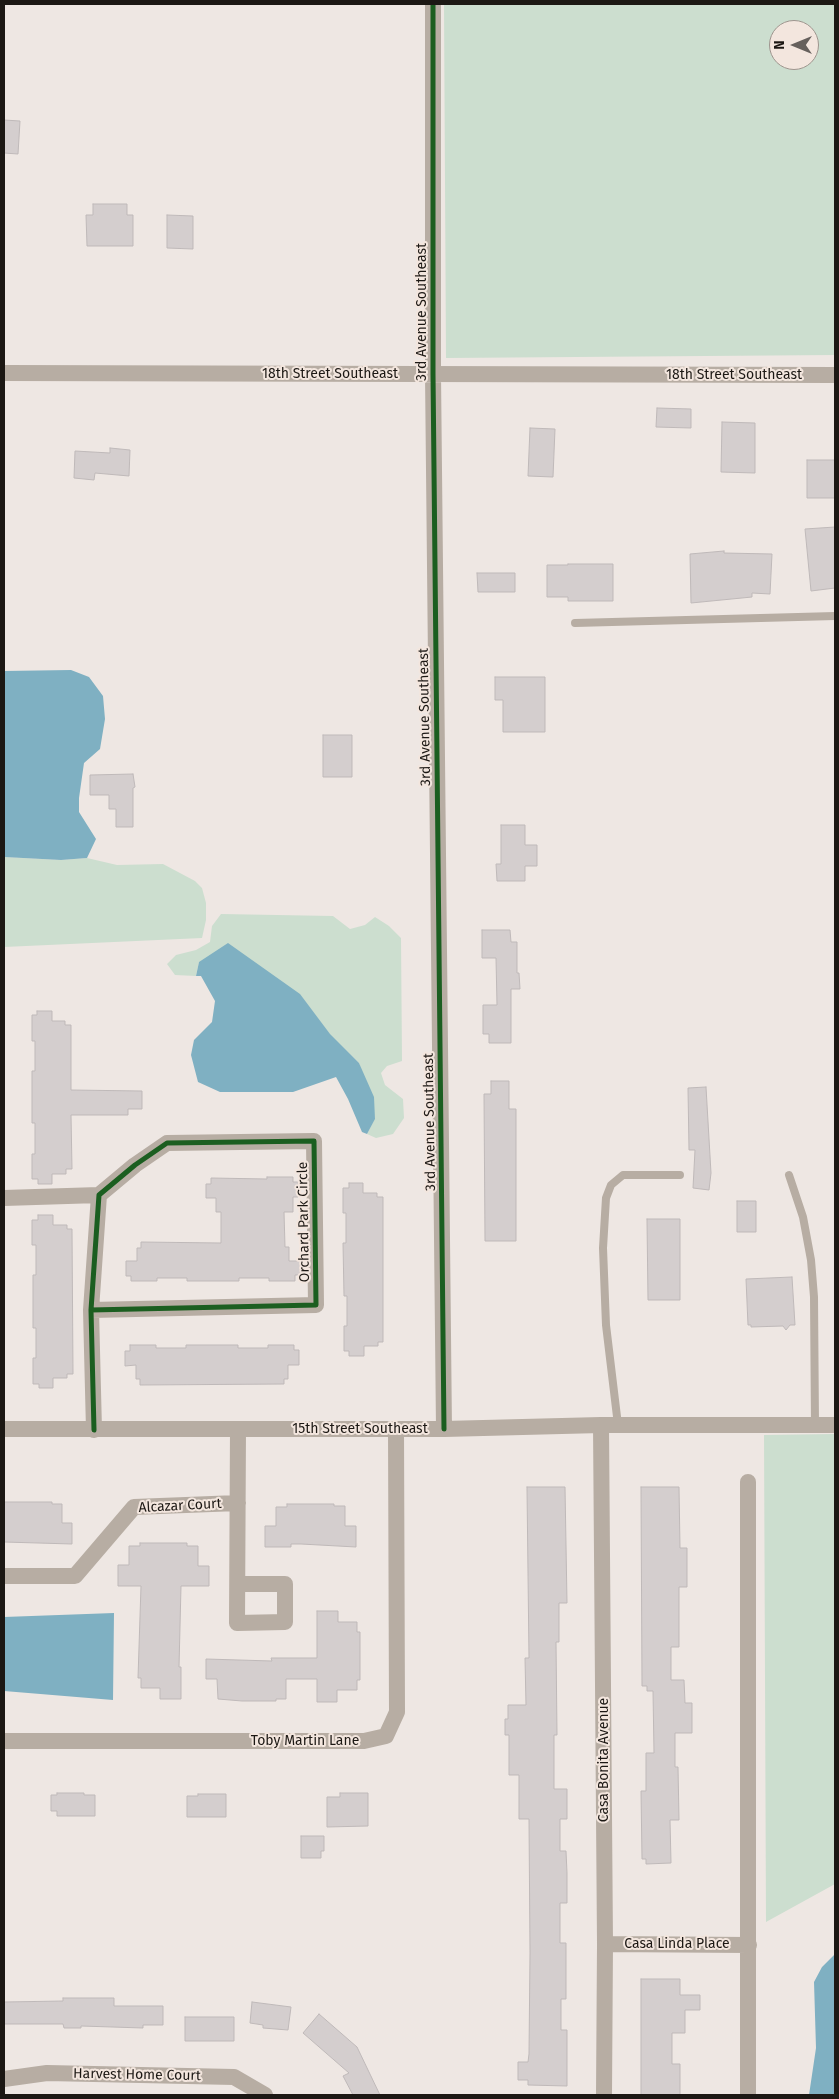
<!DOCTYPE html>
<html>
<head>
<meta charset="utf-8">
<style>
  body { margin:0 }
  #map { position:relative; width:839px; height:2099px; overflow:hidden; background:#eee7e3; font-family:"Fira Sans",sans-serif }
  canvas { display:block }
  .frame { position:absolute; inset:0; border:5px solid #1c1814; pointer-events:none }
  .north { position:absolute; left:769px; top:20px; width:50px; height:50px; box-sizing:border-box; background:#f3e6de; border:1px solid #9d948d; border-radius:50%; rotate:270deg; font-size:14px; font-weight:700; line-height:20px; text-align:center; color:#1c1814 }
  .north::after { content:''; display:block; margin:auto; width:18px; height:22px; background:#66605c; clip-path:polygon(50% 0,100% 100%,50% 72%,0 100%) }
</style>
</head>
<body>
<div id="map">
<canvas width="839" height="2099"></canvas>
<div class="frame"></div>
<div class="north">N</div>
</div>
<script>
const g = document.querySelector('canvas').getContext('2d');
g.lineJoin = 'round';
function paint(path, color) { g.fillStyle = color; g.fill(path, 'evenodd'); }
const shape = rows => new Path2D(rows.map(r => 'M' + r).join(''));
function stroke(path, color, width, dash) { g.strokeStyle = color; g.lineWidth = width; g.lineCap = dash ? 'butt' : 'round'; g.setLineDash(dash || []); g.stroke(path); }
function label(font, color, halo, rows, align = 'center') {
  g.font = font + ' "Fira Sans",sans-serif'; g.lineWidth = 4; g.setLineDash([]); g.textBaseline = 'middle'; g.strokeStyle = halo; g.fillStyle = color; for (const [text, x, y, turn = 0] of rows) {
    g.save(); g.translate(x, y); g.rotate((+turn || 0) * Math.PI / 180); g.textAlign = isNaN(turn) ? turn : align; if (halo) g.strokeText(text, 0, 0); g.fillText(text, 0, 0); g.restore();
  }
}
paint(shape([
  [444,4,835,4,835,355,446,358],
  [779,30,809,30,809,60,779,60],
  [4,857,61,860,87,858,117,865,163,864,195,881,202,888,206,903,206,920,202,938,4,947],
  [221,914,333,916,350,929,365,925,375,917,389,926,401,938,402,1061,387,1066,381,1073,385,1085,403,1099,404,1118,393,1134,376,1138,367,1134,375,1118,359,1063,329,1034,199,962,196,976,175,975,167,964,176,955,196,950,210,942,212,926],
  [835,1434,835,1884,766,1922,764,1435]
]), '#ccdecf');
paint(shape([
  [71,670,89,677,103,696,105,719,100,749,84,763,79,798,79,812,96,839,87,858,61,860,4,857,4,671],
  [228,943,300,994,330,1034,359,1063,374,1097,375,1119,367,1134,362,1132,348,1099,336,1077,293,1092,220,1092,198,1082,191,1055,194,1040,212,1022,215,1001,201,976,196,976,199,962],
  [114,1613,113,1700,4,1691,4,1617],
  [835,1954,835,2095,809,2095,816,2048,814,1982,822,1967]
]), '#7fb0c2');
const building = shape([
  [4,120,20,121,18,154,4,153,4,120],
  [93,204,127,204,127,215,133,215,133,246,87,246,86,215,93,215,93,204],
  [167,215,193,216,193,249,167,248,167,215],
  [657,408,691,409,691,428,656,427,657,408],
  [722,422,755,423,755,473,721,472,722,422],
  [530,428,555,429,553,477,528,476,530,428],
  [110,448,130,450,129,476,95,473,94,480,74,478,75,451,110,453,110,448],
  [807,460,835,460,835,498,807,498,807,460],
  [835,527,835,588,811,591,805,529,835,527],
  [724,551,724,553,772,554,770,594,752,593,752,597,691,603,690,554,724,551],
  [568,564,613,564,613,601,568,601,568,597,547,597,547,565,568,565,568,564],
  [477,573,515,573,515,592,478,592,477,573],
  [495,677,545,677,545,732,503,732,503,700,495,700,495,677],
  [323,735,352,735,352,777,323,777,323,735],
  [133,774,135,787,133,788,133,827,116,827,116,809,109,809,109,795,90,795,90,775,133,774],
  [501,825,525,825,525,845,537,845,537,866,525,866,525,881,497,881,496,864,501,864,501,825],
  [482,930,510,930,511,942,517,942,517,973,519,973,520,989,511,989,511,1043,489,1043,489,1034,483,1034,483,1005,497,1005,496,958,482,958,482,930],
  [37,1011,52,1011,52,1021,65,1021,65,1025,71,1025,71,1090,142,1091,142,1109,128,1109,128,1115,71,1115,72,1169,66,1169,66,1174,52,1174,52,1184,38,1184,38,1179,32,1179,32,1154,35,1154,35,1123,32,1123,32,1071,35,1071,35,1041,32,1041,32,1015,37,1015,37,1011],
  [491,1081,509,1081,509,1109,516,1109,516,1241,485,1241,484,1094,491,1094,491,1081],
  [706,1087,711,1173,709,1190,693,1188,695,1150,689,1150,688,1088,706,1087],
  [267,1177,293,1177,293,1182,298,1182,298,1197,293,1197,293,1212,284,1212,285,1247,289,1247,289,1261,300,1261,300,1275,295,1275,295,1281,269,1281,269,1278,239,1278,239,1281,187,1281,187,1278,157,1278,157,1281,131,1281,131,1276,126,1276,126,1261,137,1261,137,1248,141,1248,141,1242,221,1243,221,1212,216,1212,216,1198,206,1198,206,1184,211,1184,211,1178,267,1179,267,1177],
  [349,1183,363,1183,363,1193,377,1193,377,1197,383,1197,383,1342,378,1342,378,1346,364,1346,364,1356,349,1356,349,1351,344,1351,344,1326,347,1326,347,1296,344,1296,343,1243,346,1243,346,1213,343,1213,343,1188,349,1188,349,1183],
  [737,1201,756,1201,756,1232,737,1232,737,1201],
  [38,1215,53,1215,53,1225,67,1225,67,1229,72,1229,73,1374,67,1374,67,1378,53,1378,53,1388,39,1388,39,1384,33,1384,33,1358,36,1358,36,1328,33,1328,33,1275,36,1275,36,1245,32,1245,32,1220,38,1220,38,1215],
  [647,1219,680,1219,680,1300,648,1300,647,1219],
  [792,1277,795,1325,790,1325,786,1330,783,1326,751,1327,751,1325,748,1325,746,1279,792,1277],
  [130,1345,156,1345,156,1348,186,1348,186,1345,238,1345,238,1348,268,1348,268,1345,294,1345,294,1350,299,1350,299,1365,288,1365,288,1379,284,1379,284,1384,140,1385,140,1379,136,1379,136,1365,125,1366,125,1351,130,1351,130,1345],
  [527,1487,565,1487,567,1603,559,1603,559,1642,556,1642,557,1735,554,1735,554,1789,567,1789,567,1819,560,1819,560,1851,566,1851,567,1873,567,1903,560,1903,560,1943,566,1943,566,1999,561,1999,561,2030,567,2030,567,2086,528,2085,528,2080,518,2080,518,2062,528,2062,529,2054,530,1953,529,1819,519,1819,519,1775,509,1775,509,1735,505,1735,505,1719,508,1719,508,1705,526,1705,525,1658,529,1658,527,1487],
  [641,1487,679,1487,680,1548,687,1548,687,1587,679,1587,679,1647,671,1647,671,1680,684,1680,685,1703,692,1703,692,1733,675,1733,675,1767,678,1767,679,1820,670,1820,671,1863,646,1864,646,1859,642,1859,641,1791,646,1791,646,1753,654,1753,653,1691,647,1691,647,1686,642,1686,641,1487],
  [4,1502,52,1502,52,1504,62,1504,62,1523,72,1523,72,1544,4,1542,4,1502],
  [287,1504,334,1504,334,1506,345,1506,345,1526,356,1526,356,1547,301,1544,291,1544,291,1547,265,1547,265,1526,276,1526,276,1507,287,1507,287,1504],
  [140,1543,187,1543,187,1546,198,1546,198,1566,209,1566,209,1586,181,1586,179,1667,181,1667,181,1699,160,1699,160,1688,141,1688,141,1678,138,1678,141,1586,118,1586,118,1565,129,1565,129,1546,140,1546,140,1543],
  [317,1611,338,1611,338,1622,357,1622,357,1632,360,1632,360,1680,357,1680,357,1690,337,1690,337,1702,317,1702,317,1679,286,1679,286,1699,276,1699,276,1701,242,1701,218,1699,217,1679,206,1679,206,1659,272,1661,271,1658,317,1658,317,1611],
  [57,1793,84,1793,84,1795,95,1795,95,1816,57,1816,57,1811,51,1811,51,1795,57,1795,57,1793],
  [340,1793,368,1793,368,1826,327,1827,327,1797,340,1797,340,1793],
  [198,1794,226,1794,226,1817,187,1817,187,1796,198,1796,198,1794],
  [301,1836,324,1836,324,1851,321,1851,321,1858,301,1858,301,1836],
  [641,1979,680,1979,680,1995,700,1995,700,2010,685,2010,685,2033,672,2033,672,2064,680,2064,680,2095,641,2095,641,1979],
  [63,1998,114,1998,114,2006,163,2006,163,2025,143,2025,143,2028,81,2026,81,2028,64,2028,63,2024,4,2024,4,2002,63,2001,63,1998],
  [252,2002,291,2007,288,2030,263,2028,263,2025,250,2023,252,2002],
  [319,2014,357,2047,380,2095,353,2095,343,2076,349,2073,303,2033,319,2014],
  [185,2017,234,2017,234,2041,185,2041,185,2017]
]);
paint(building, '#d4cece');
stroke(building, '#bfb9b9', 1);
stroke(shape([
  [575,623,835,616],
  [789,1175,803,1217,811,1260,814,1297,815,1425],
  [618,1425,606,1325,603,1248,606,1198,611,1185,623,1175,680,1175]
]), '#b7ada3', 8);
stroke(shape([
  [433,4,433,374,444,1429],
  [4,373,835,375],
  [4,1198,99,1195],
  [91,1310,316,1305,314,1141,167,1143,135,1165,99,1195,91,1310,94,1430],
  [601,1425,605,1944,604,2095],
  [4,1429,444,1429,601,1425,835,1425],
  [4,1576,75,1576,134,1507,238,1503],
  [238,1584,285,1584,285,1622,237,1623,238,1429],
  [4,1741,364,1741,386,1736,397,1712,396,1429],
  [605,1944,749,1945],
  [4,2079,47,2073,234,2077,265,2095],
  [748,2095,748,1482]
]), '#b7ada3', 16);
stroke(shape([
  [433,4,433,374,444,1429],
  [91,1310,316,1305,314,1141,167,1143,135,1165,99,1195,91,1310,94,1430]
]), '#1b5e20', 5);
label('14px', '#1c1814', '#f3e6de', [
  ["3rd Avenue Southeast",422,312,-90],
  ["18th Street Southeast",330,374],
  ["18th Street Southeast",734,375],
  ["3rd Avenue Southeast",425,717,-91],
  ["3rd Avenue Southeast",430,1122,-91],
  ["Orchard Park Circle",304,1222,-91],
  ["15th Street Southeast",360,1429],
  ["Alcazar Court",180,1506,-3],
  ["Toby Martin Lane",305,1741],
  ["Casa Bonita Avenue",604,1760,-90],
  ["Casa Linda Place",677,1944],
  ["Harvest Home Court",137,2075,1]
]);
</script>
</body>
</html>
